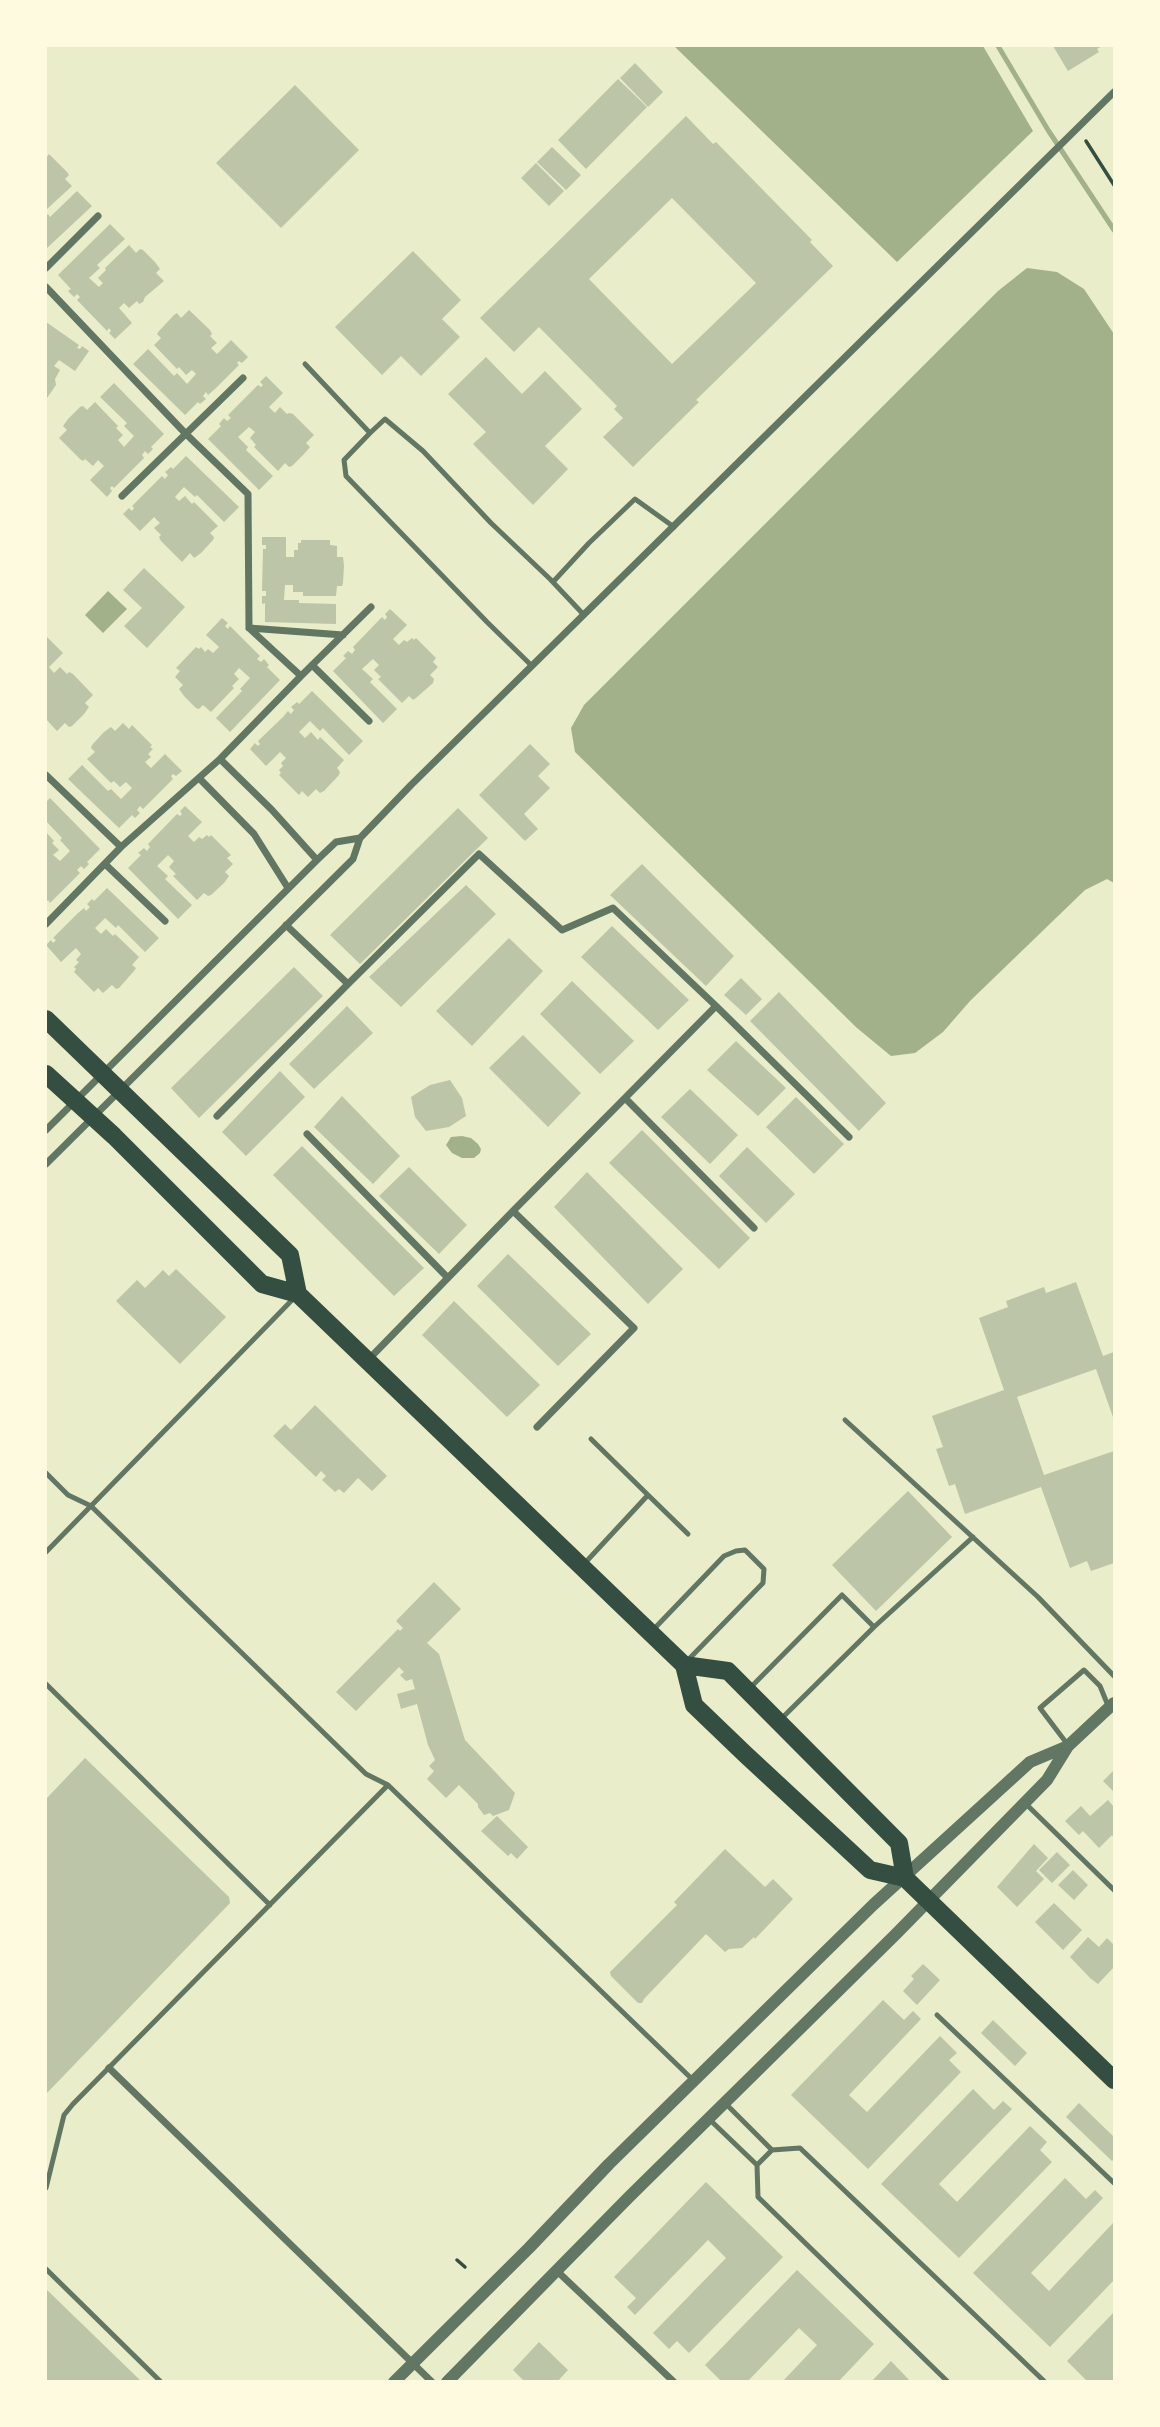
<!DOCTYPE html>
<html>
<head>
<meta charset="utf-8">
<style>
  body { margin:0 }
  #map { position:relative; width:1160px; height:2427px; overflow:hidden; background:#e9edc9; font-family:Karla,sans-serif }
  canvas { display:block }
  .frame { position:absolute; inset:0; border:47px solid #fefae0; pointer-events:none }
</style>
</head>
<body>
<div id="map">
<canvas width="1160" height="2427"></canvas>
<div class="frame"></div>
</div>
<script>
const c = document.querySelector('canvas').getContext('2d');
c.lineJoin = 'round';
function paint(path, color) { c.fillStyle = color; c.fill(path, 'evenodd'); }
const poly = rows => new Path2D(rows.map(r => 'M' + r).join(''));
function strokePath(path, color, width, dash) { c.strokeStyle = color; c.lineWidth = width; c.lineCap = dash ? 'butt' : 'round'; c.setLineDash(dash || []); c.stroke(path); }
paint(poly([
  [674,46,983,46,1033,131,897,262],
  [1027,268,1057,272,1084,289,1114,334,1114,883,1107,879,1085,890,970,1001,943,1032,915,1053,891,1056,857,1028,575,752,571,728,584,705,998,291],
  [108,591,127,609,103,633,85,615],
  [462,1136,471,1138,478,1144,481,1149,480,1153,474,1158,462,1158,452,1153,446,1145,451,1137]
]), '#a3b18a');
strokePath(poly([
  [998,46,1048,130,1114,230]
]), '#a3b18a', 5);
paint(poly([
  [1053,46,1102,46,1097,49,1099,52,1068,71],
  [635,63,663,92,648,107,620,78],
  [618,79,647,107,586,169,558,140],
  [295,85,359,150,281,228,216,163],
  [686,116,713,144,716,142,812,240,810,242,833,266,696,400,699,402,633,467,603,437,623,418,614,409,617,406,539,327,514,352,480,318],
  [672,198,756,283,672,364,589,279],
  [552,147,581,175,566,190,537,162],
  [49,154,67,172,69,175,65,179,72,186,47,209,46,208,46,158],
  [536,163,564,191,549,206,521,178],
  [77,191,92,206,46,249,46,216,48,214,50,217],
  [110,224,125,239,97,265,100,268,89,278,99,287,103,283,98,278,106,270,105,268,129,245,136,253,140,249,143,250,155,262,160,269,156,273,164,281,145,297,143,302,139,304,137,301,129,308,124,303,119,308,132,323,115,339,109,333,111,331,109,328,107,331,77,300,80,297,77,294,74,297,68,291,71,289,58,275],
  [413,251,461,300,442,319,460,337,421,376,401,356,382,375,335,327],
  [189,310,210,330,212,334,210,336,217,343,211,348,217,354,231,340,248,357,242,363,239,361,237,363,239,365,215,389,208,395,206,392,203,396,206,399,200,404,198,402,185,415,133,364,148,349,174,376,177,373,187,384,196,374,192,370,186,375,179,367,177,369,154,345,161,338,157,334,159,331,174,315,177,313,181,318],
  [46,322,79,345,77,348,80,349,82,346,89,351,75,371,59,360,54,366,60,370,55,379,56,385,47,398],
  [486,357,522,394,545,371,582,409,545,446,568,469,533,505,473,444,486,432,448,394],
  [266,376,283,393,269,407,275,413,280,407,287,414,289,413,293,414,314,435,306,443,310,447,304,454,292,466,289,467,285,463,278,471,254,447,256,445,250,438,255,432,249,427,238,437,248,447,246,450,273,476,259,490,208,439,221,426,219,424,224,418,227,421,231,418,228,415,258,385,261,387,263,385,260,382],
  [114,383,164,434,151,447,153,449,148,454,145,451,142,455,144,458,114,488,112,486,110,488,112,491,107,497,90,480,104,466,98,460,93,466,85,459,83,461,80,459,59,438,67,430,63,426,68,419,80,407,83,406,87,410,95,402,118,426,116,428,123,435,118,440,124,447,134,436,124,426,127,423,100,397],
  [186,456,239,507,224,522,197,495,195,497,184,487,175,497,179,501,185,496,192,504,194,502,218,526,210,533,214,537,213,540,201,553,194,558,190,553,182,562,161,541,159,537,161,535,154,528,160,523,154,517,140,531,123,514,129,508,132,511,134,508,132,506,162,476,165,479,168,475,165,472,171,467,173,469],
  [262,537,286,537,286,557,294,557,294,550,298,550,298,543,301,543,301,540,330,540,330,545,337,546,337,557,343,557,344,566,343,583,342,586,337,586,336,596,303,596,303,592,293,592,293,585,285,585,284,600,299,600,299,603,336,604,336,624,265,622,265,603,262,604,262,596,266,596,266,591,262,591,263,549,266,549,266,545,262,545],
  [144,568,185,607,147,648,124,626,142,608,123,590],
  [390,609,407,625,393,639,399,645,404,640,407,642,412,638,414,640,416,638,436,658,433,662,438,667,430,675,434,679,433,683,416,698,413,700,409,696,402,703,378,679,381,677,374,670,379,665,373,659,362,669,373,679,370,682,397,709,383,723,333,671,346,658,343,656,348,651,352,654,355,650,353,647,382,617,385,620,387,617,385,614],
  [222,618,228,623,225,626,228,629,230,626,260,656,257,659,261,662,264,659,269,665,267,667,280,680,230,732,216,718,242,691,240,689,250,678,239,668,234,674,239,679,232,686,234,688,211,712,203,705,199,709,196,708,184,696,179,689,183,685,175,677,180,671,176,668,196,647,199,649,201,647,205,652,208,649,213,653,219,647,206,635],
  [46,636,63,653,49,667,54,673,60,667,67,674,69,672,73,674,93,695,85,703,89,707,84,714,72,726,69,727,65,723,57,731,46,719],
  [312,691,363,741,349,755,323,728,320,731,310,721,299,732,305,738,311,732,318,740,320,737,344,760,337,768,340,772,339,775,324,791,320,793,316,789,308,797,302,791,299,795,279,775,281,773,279,770,283,766,281,763,286,758,280,752,266,766,250,749,255,743,258,746,260,744,258,741,283,717,288,711,291,714,294,710,291,707,297,702,299,704],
  [123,723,129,729,132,725,152,745,150,747,153,749,148,754,151,757,145,762,151,768,165,754,182,771,176,776,173,774,171,776,173,779,143,809,140,806,137,810,140,813,135,818,132,815,119,828,68,779,82,765,108,791,111,789,121,799,132,788,126,782,120,787,114,781,111,783,87,759,95,752,91,748,92,745,104,732,111,727,115,731],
  [530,744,550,764,538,776,550,788,524,814,538,829,525,841,479,795],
  [50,798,100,849,87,862,89,864,84,869,81,866,77,870,80,873,50,903,48,900,46,903,46,832,54,841,52,843,59,850,53,855,60,861,70,851,60,840,62,838,46,821,46,802],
  [185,806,202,822,188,836,194,842,199,837,202,839,207,835,209,837,211,835,231,855,227,858,233,864,225,872,229,876,224,883,211,895,208,896,204,893,197,900,173,876,176,874,169,867,174,861,168,855,157,866,168,876,165,879,192,905,178,919,128,868,141,855,138,853,144,848,147,851,150,847,148,844,177,814,180,816,182,814,180,811],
  [458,808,488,838,360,964,330,935],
  [642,864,734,956,706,986,610,895],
  [466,885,496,914,401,1007,369,977],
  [107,888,159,938,145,952,118,925,116,928,105,918,95,928,101,934,106,929,113,936,115,934,139,957,132,965,136,968,134,971,119,988,116,989,112,985,103,993,98,988,94,992,74,972,76,969,74,967,79,962,76,960,81,954,76,948,61,962,46,945,51,940,53,943,56,940,53,938,78,913,84,908,86,911,90,907,87,904,92,899,94,901],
  [612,926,689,1000,658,1030,581,957],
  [509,938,543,971,472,1046,436,1011],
  [294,967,323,996,199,1118,171,1088],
  [741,978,762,999,746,1015,724,995],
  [572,981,634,1041,600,1074,540,1014],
  [779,992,886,1103,859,1131,750,1021],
  [347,1006,373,1033,314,1089,289,1064],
  [523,1035,581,1093,548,1127,489,1068],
  [736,1041,786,1088,758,1116,707,1070],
  [280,1071,305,1097,246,1156,222,1132],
  [450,1080,462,1098,466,1116,449,1127,426,1131,415,1117,411,1097,430,1085],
  [690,1089,738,1135,710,1164,661,1117],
  [342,1096,400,1156,373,1184,314,1127],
  [796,1097,844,1144,814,1174,766,1127],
  [642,1130,750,1238,719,1269,609,1163],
  [302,1146,424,1268,394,1296,273,1175],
  [747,1147,795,1194,766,1223,719,1176],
  [409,1167,467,1225,439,1254,379,1196],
  [587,1172,683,1269,648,1304,554,1207],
  [508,1254,591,1334,558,1366,477,1286],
  [176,1269,226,1317,180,1364,116,1301,137,1280,145,1288,163,1270,169,1276],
  [1076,1282,1103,1356,1114,1352,1114,1420,1096,1369,1017,1397,1044,1475,1114,1451,1114,1563,1091,1571,1087,1561,1070,1568,1041,1487,965,1514,955,1484,949,1486,936,1449,943,1447,932,1416,1004,1390,979,1318,1008,1307,1006,1301,1044,1287,1046,1293],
  [454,1301,540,1385,507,1417,422,1335],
  [315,1405,387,1476,372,1491,358,1478,344,1493,339,1489,335,1492,322,1480,326,1476,321,1471,316,1477,273,1436,285,1424,291,1430],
  [908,1491,952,1537,876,1611,832,1565],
  [434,1582,461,1609,427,1643,439,1654,465,1740,515,1793,509,1810,493,1816,490,1813,484,1815,478,1807,478,1804,459,1785,446,1798,427,1779,434,1771,429,1766,435,1760,428,1745,417,1704,401,1709,397,1694,415,1689,412,1679,406,1681,400,1675,404,1672,399,1667,356,1711,336,1692,398,1629,400,1631,403,1628,396,1621],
  [85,1758,229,1897,230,1903,46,2094,46,1799],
  [1114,1770,1114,1792,1103,1781],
  [1108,1800,1114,1807,1114,1838,1112,1835,1099,1848,1083,1831,1079,1835,1065,1821,1081,1806,1090,1816],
  [497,1816,528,1847,517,1859,511,1853,508,1856,481,1831],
  [1034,1844,1048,1858,1036,1871,1044,1879,1017,1907,997,1887],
  [725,1849,765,1887,773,1879,793,1899,755,1939,754,1937,742,1948,729,1949,725,1952,706,1934,644,1999,642,2003,638,2003,611,1976,610,1972,677,1905,674,1902],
  [1057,1852,1070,1865,1052,1883,1039,1870],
  [1073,1870,1088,1885,1074,1900,1058,1885],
  [1054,1903,1082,1930,1063,1950,1035,1922],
  [1088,1937,1099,1947,1107,1938,1114,1945,1114,1967,1098,1984,1090,1978,1070,1957],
  [923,1964,940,1980,917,2005,903,1991,914,1979,911,1976],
  [883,2000,904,2020,913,2011,921,2019,849,2095,867,2112,940,2036,957,2053,949,2060,961,2072,868,2169,791,2095],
  [993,2020,1027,2053,1015,2066,981,2033],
  [973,2089,994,2110,1003,2101,1012,2109,939,2184,957,2202,1030,2126,1047,2142,1040,2150,1052,2162,959,2258,881,2184],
  [1079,2103,1114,2137,1114,2159,1112,2161,1066,2117],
  [1065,2178,1086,2199,1095,2190,1103,2198,1031,2273,1049,2291,1114,2222,1114,2280,1050,2347,973,2273],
  [706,2182,783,2257,689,2353,677,2341,669,2349,653,2333,726,2258,708,2240,635,2315,627,2307,636,2298,614,2277],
  [797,2270,874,2344,838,2382,782,2382,817,2345,799,2328,747,2382,722,2382,705,2365],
  [46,2289,142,2382,46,2382],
  [1114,2312,1114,2382,1088,2382,1067,2361],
  [539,2342,568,2370,557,2382,525,2382,513,2370],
  [891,2361,911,2382,871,2382]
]), '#bcc5a7');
strokePath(poly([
  [1086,141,1114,185],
  [457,2260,465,2267]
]), '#344e41', 3.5);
strokePath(poly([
  [305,364,370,433],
  [553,582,589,543,635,499,674,527],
  [532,666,487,622,346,476,344,460,370,433,385,419,423,451,491,523,550,579,584,615],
  [845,1420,1038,1597,1114,1676],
  [591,1439,648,1495],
  [46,1473,68,1495,91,1506,366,1774,388,1785,694,2081],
  [46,1552,296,1296],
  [584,1564,648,1495,688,1534],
  [874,1627,973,1537],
  [652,1631,724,1556,736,1551,745,1550,764,1569,763,1583,686,1662],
  [46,1684,270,1905],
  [749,1689,842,1595,874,1627,781,1719],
  [1068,1745,1040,1708,1084,1670,1100,1686,1109,1708],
  [1026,1804,1114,1890],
  [937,2015,1114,2183],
  [725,2103,772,2150],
  [708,2118,757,2165],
  [46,2188,64,2115,73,2104,388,1785],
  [46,2269,161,2382],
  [948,2382,758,2197,757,2165,772,2150,800,2148,1045,2382]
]), '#617663', 5);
strokePath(poly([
  [46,268,98,216],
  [46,287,185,433,248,494,249,628],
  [122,496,243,378],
  [249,628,343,635],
  [312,665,369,721],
  [301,676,371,607],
  [220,759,272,810,317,860],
  [46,775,121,847],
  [199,778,254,834,288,888],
  [105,864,165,921],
  [46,924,121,847,220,759,301,676,249,628],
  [348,984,479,854,562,930,613,908,716,1006],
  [625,1098,716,1006,849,1137],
  [217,1116,348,984,286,925],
  [46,1130,317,860,336,842,360,838],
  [307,1134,448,1278],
  [46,1164,353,859,360,838,411,785,1114,92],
  [513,1211,625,1098,754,1228],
  [368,1360,513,1211,634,1328,537,1427],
  [109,2068,432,2382],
  [557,2271,674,2382]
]), '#617663', 7);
strokePath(poly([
  [394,2382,529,2248,609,2164,873,1905,1030,1762,1068,1746],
  [447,2382,629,2197,896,1934,1047,1780,1068,1746,1114,1703]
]), '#617663', 12);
strokePath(poly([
  [46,1019,290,1255,298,1294],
  [46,1074,114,1136,262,1284,298,1294,684,1665,694,1705,745,1754,870,1870,905,1878,1114,2080],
  [684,1665,728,1671,899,1843,905,1878]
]), '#344e41', 18);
</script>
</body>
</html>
